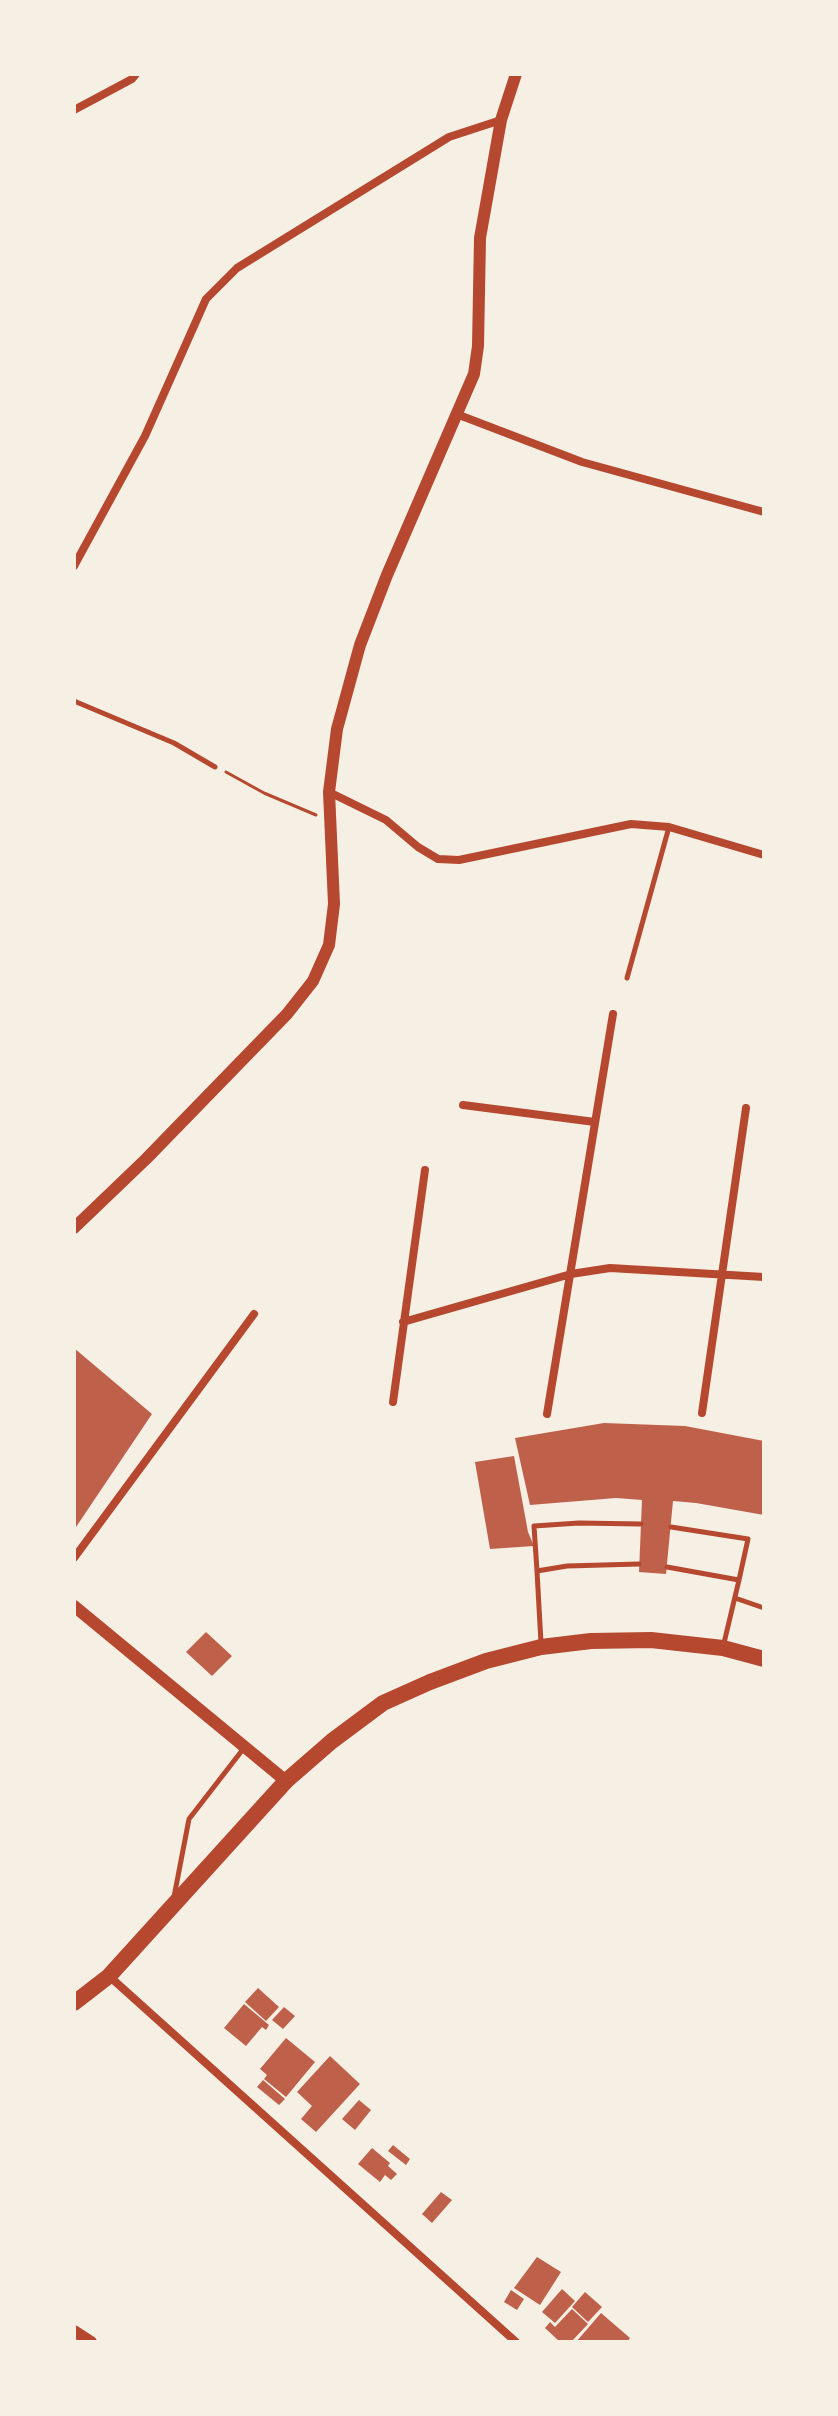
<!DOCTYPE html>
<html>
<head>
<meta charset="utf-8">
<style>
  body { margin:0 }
  #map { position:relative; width:838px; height:2416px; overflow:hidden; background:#f6efe4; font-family:Lato,sans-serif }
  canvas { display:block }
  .frame { position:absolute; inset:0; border:76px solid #f6efe4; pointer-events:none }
</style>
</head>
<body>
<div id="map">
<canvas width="838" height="2416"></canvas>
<div class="frame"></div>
</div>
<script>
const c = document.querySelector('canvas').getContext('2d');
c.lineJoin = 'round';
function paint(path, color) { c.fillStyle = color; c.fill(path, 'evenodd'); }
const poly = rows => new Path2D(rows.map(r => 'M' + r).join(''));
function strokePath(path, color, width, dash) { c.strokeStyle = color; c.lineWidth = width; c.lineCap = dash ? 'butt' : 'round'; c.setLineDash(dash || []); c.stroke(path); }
paint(poly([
  [74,1348,152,1414,74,1530],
  [604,1423,685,1426,764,1441,764,1515,696,1503,673,1501,666,1574,639,1572,642,1500,616,1498,530,1505,515,1438],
  [514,1456,528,1532,534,1546,490,1549,475,1462],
  [206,1632,232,1656,212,1676,186,1652],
  [258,1988,279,2007,266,2021,245,2002],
  [244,2004,269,2025,266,2030,262,2027,246,2046,224,2028],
  [284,2007,295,2016,283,2029,272,2020],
  [286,2038,315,2062,286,2097,264,2079,267,2075,260,2069],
  [330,2056,360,2084,316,2132,301,2119,312,2106,297,2092],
  [263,2080,285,2099,279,2105,257,2087],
  [359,2100,371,2110,355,2130,342,2119],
  [393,2145,410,2159,406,2165,388,2151],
  [372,2148,390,2163,388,2166,397,2174,391,2180,385,2175,380,2182,358,2164],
  [441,2192,452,2200,432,2223,422,2214],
  [537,2257,561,2272,540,2305,514,2288],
  [562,2289,575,2301,555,2323,542,2312],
  [511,2290,524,2299,517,2310,504,2302],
  [585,2292,602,2307,588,2322,572,2307],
  [572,2309,588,2324,571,2342,560,2342,545,2328,550,2322,555,2327],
  [601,2313,630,2338,627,2342,576,2342]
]), '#bf614a');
strokePath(poly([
  [226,772,264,793,316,815]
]), '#b5482f', 3);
strokePath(poly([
  [74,701,174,743,215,767],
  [627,978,669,827],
  [671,1527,748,1539,739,1580],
  [667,1567,739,1580,724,1643],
  [537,1571,534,1526,579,1523,641,1524],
  [735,1598,764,1608],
  [541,1643,537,1571,567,1566,639,1564],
  [174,1897,189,1819,244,1748]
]), '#b5482f', 5);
strokePath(poly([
  [74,110,132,79,136,74],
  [459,415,582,462,764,512],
  [74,566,145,436,206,299,237,268,449,137,501,120],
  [329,792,386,820,418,847,438,859,459,860,631,824,669,827,764,855],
  [463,1105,595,1122],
  [403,1322,571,1274,610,1268,764,1277],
  [393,1402,425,1170],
  [702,1413,746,1108],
  [547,1414,613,1014],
  [74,1558,254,1314],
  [109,1976,516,2342]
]), '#b5482f', 8);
strokePath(poly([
  [74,1228,146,1159,287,1014,313,981,329,945,334,904,329,792,337,729,360,645,387,575,474,374,478,346,480,238,501,120,516,74],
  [74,1606,286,1781],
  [74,2331,91,2342]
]), '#b5482f', 12);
strokePath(poly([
  [74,2003,109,1976,286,1781,332,1741,383,1703,430,1682,486,1661,541,1647,591,1641,651,1640,723,1648,764,1659]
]), '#b5482f', 16);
</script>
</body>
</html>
